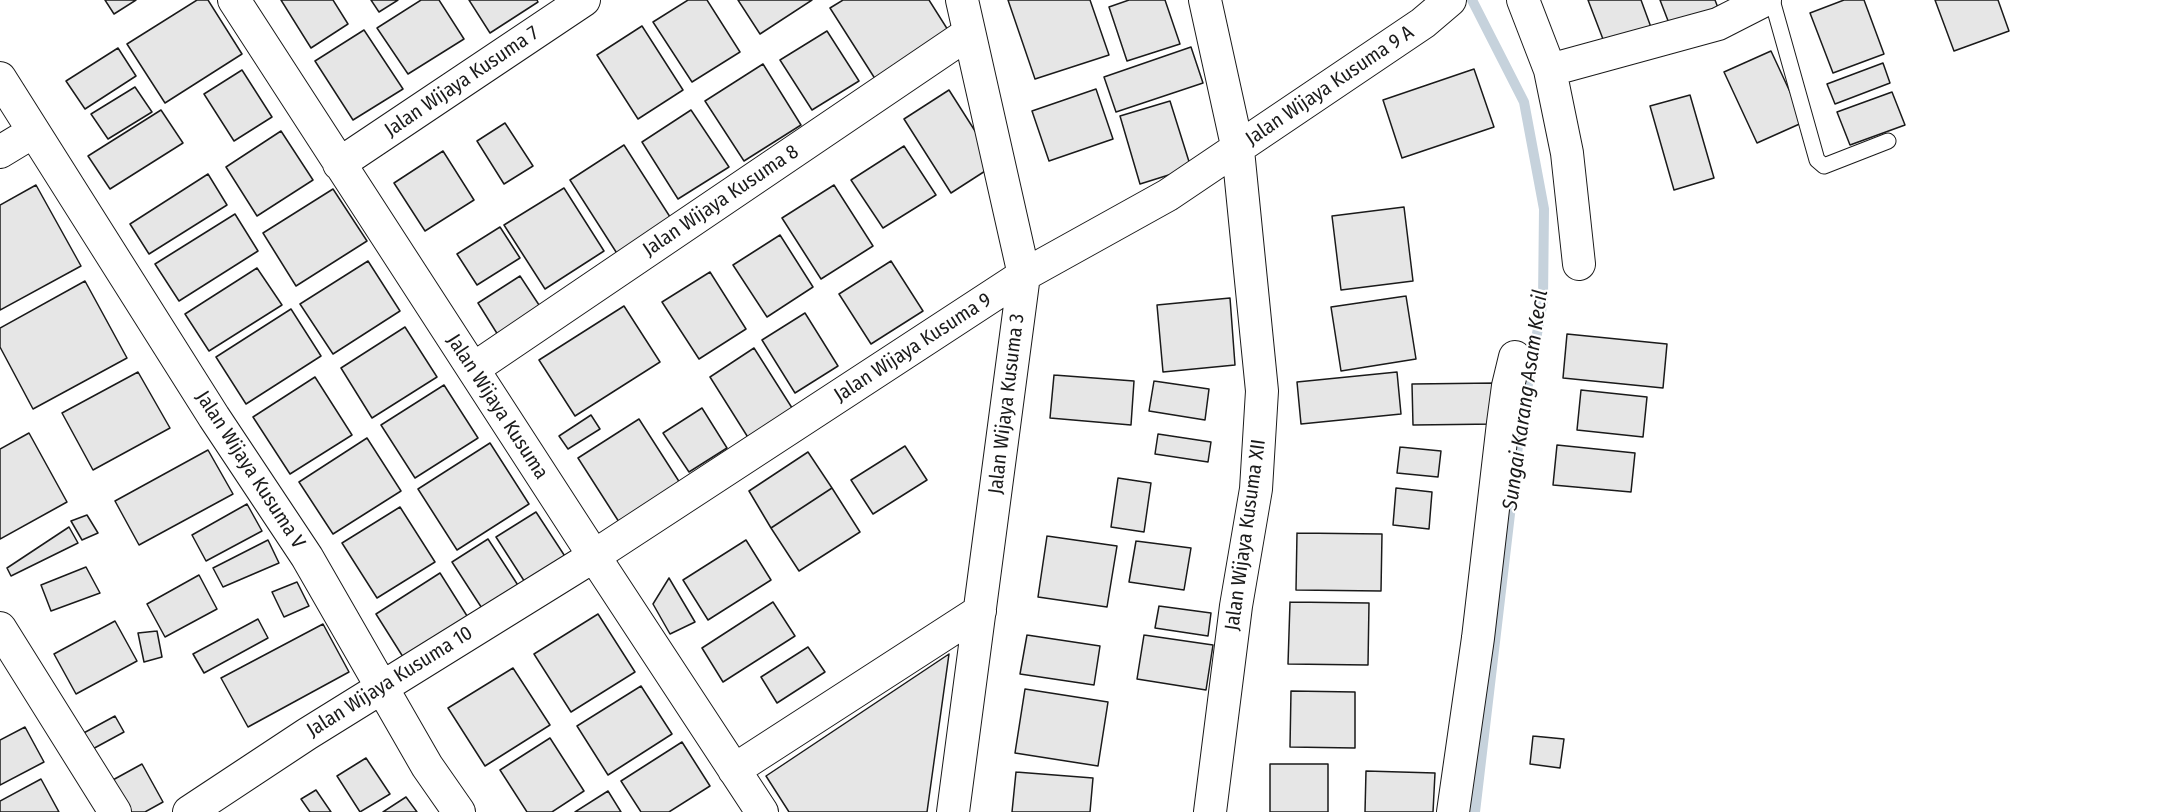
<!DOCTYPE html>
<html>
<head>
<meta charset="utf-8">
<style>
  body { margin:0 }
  canvas { display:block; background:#fff }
</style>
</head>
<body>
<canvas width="2177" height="812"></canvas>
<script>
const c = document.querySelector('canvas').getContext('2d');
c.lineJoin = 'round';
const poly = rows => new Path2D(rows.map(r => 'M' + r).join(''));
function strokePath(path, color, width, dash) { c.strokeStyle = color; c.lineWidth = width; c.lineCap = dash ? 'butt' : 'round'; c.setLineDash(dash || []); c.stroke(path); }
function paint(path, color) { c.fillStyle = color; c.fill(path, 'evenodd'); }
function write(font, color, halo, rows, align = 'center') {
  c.font = font + ' "Fira Sans Condensed",sans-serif'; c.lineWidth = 4.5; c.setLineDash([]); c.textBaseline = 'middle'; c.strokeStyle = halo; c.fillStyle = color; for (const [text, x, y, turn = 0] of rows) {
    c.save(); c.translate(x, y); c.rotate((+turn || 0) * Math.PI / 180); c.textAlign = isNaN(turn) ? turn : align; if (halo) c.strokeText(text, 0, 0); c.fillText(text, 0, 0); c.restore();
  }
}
strokePath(poly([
  [1472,0,1524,102,1544,209,1543,300,1520,429,1475,812]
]), '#c6d2dc', 10);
const building = poly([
  [105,0,136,0,114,14,105,0],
  [197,0,208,0,242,54,165,103,127,44,197,0],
  [281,0,333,0,348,24,311,48,281,0],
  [371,0,398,0,379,12,371,0],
  [421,0,439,0,464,39,408,74,377,28,421,0],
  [469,0,537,0,538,2,490,33,469,0],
  [688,0,707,0,740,52,692,82,653,22,688,0],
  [738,0,812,0,760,34,738,0],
  [843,0,929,0,953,38,879,85,830,8,843,0],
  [1008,0,1090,0,1109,55,1035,79,1008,0],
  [1129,0,1165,0,1180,44,1127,61,1109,7,1129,0],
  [1588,0,1641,0,1652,30,1606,47,1588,0],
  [1660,0,1715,0,1720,13,1672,31,1660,0],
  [1844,0,1864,0,1884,54,1833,73,1810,13,1844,0],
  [1935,0,1998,0,2009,31,1954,51,1935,0],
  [642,26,683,90,638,119,597,55,642,26],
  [364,30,403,89,353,120,315,61,364,30],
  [827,31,859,81,812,110,780,60,827,31],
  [1191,47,1203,83,1116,112,1104,77,1191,47],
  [118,48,136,76,85,109,66,81,118,48],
  [1771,51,1804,122,1757,143,1724,72,1771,51],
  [1883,63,1890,83,1835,104,1827,84,1883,63],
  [763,64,801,125,744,161,705,101,763,64],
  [1474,69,1494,127,1402,158,1383,100,1474,69],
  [242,70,272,117,234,141,204,94,242,70],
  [135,87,152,112,108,139,91,114,135,87],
  [1096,89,1113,139,1049,161,1032,111,1096,89],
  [949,90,996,164,951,193,904,119,949,90],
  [1892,92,1905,125,1850,145,1837,112,1892,92],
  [1690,95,1714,178,1674,190,1650,106,1690,95],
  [1170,101,1191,168,1140,184,1120,116,1170,101],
  [161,110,183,143,110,189,88,156,161,110],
  [691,110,729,167,678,199,642,142,691,110],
  [505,123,533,166,504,184,477,141,505,123],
  [281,131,313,180,257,216,226,167,281,131],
  [624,145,672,220,618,255,570,180,624,145],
  [904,146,936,195,883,228,851,180,904,146],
  [443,151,474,200,425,231,394,183,443,151],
  [208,174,227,205,149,254,130,224,208,174],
  [36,185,81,266,0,310,0,205,36,185],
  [834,185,873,246,821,279,782,218,834,185],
  [564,188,604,251,545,289,504,225,564,188],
  [333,189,367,241,296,286,263,233,333,189],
  [1404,207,1413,281,1341,290,1332,216,1404,207],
  [235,214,258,251,179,301,155,264,235,214],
  [500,227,520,258,477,285,457,254,500,227],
  [780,235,813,287,767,317,733,265,780,235],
  [368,261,400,311,333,354,300,304,368,261],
  [891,261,923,311,871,344,839,294,891,261],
  [257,268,282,305,209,351,185,314,257,268],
  [710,272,746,329,699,359,662,302,710,272],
  [520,276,541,308,498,335,478,303,520,276],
  [85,281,127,358,33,409,0,347,0,328,85,281],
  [1406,296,1416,359,1341,371,1331,307,1406,296],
  [1230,298,1235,365,1163,372,1157,305,1230,298],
  [624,306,660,362,575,416,539,360,624,306],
  [291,309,321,356,246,404,216,357,291,309],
  [805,313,838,366,795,393,762,340,805,313],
  [405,327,437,377,372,418,341,368,405,327],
  [1567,334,1667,344,1663,388,1563,378,1567,334],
  [754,348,794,411,749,439,710,377,754,348],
  [138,372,170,428,93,470,62,413,138,372],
  [1397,372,1401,414,1301,424,1297,382,1397,372],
  [1054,375,1134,381,1131,425,1050,418,1054,375],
  [315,377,352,435,290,474,253,417,315,377],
  [1154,381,1209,389,1205,420,1149,411,1154,381],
  [1497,383,1497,424,1413,425,1412,384,1497,383],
  [444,385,478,438,415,478,381,425,444,385],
  [1581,390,1647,397,1643,437,1577,430,1581,390],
  [702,408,727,448,689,472,663,433,702,408],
  [591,415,600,429,568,449,559,436,591,415],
  [639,419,680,483,619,522,578,458,639,419],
  [29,433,67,502,0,539,0,449,29,433],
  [1158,434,1211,442,1208,462,1155,454,1158,434],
  [367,438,401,491,333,534,299,482,367,438],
  [490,443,529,504,457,550,418,489,490,443],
  [1557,445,1635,453,1631,492,1553,485,1557,445],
  [905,446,927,480,873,514,851,480,905,446],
  [1400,447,1441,451,1438,477,1397,473,1400,447],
  [208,450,233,494,139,545,115,501,208,450],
  [808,452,832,488,771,528,749,491,808,452],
  [1118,478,1151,483,1144,532,1111,527,1118,478],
  [832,488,860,532,799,571,771,528,832,488],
  [1396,488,1432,492,1429,529,1393,525,1396,488],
  [247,504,262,531,206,561,192,535,247,504],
  [400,507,435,562,377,598,342,543,400,507],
  [536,512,570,564,530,590,496,537,536,512],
  [87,515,98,533,82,540,71,521,87,515],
  [69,527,78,543,11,576,7,568,69,527],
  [1297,533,1382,534,1381,591,1296,590,1297,533],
  [1047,536,1117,546,1107,607,1038,597,1047,536],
  [488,539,523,593,487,616,452,562,488,539],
  [268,540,279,563,223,587,213,568,268,540],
  [746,540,771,580,708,620,683,580,746,540],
  [1136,541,1191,548,1184,590,1129,582,1136,541],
  [86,567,100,593,51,611,41,585,86,567],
  [440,573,474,627,410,668,376,614,440,573],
  [199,575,217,609,165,637,147,604,199,575],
  [669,578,695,622,670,634,653,604,669,578],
  [297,582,309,606,284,617,272,592,297,582],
  [773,602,795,636,723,682,702,648,773,602],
  [1290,602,1369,603,1368,665,1288,664,1290,602],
  [1159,606,1211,613,1208,636,1155,628,1159,606],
  [598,614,635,672,571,712,534,654,598,614],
  [258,619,268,638,204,673,193,654,258,619],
  [115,621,137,661,76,694,54,654,115,621],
  [323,624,349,672,248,727,221,678,323,624],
  [157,631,162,657,144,662,138,633,157,631],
  [1027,635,1100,646,1094,685,1020,674,1027,635],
  [1144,635,1213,645,1206,690,1137,679,1144,635],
  [808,647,825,672,777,703,761,677,808,647],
  [949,654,927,812,789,812,766,776,949,654],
  [513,668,550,725,485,766,448,708,513,668],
  [641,686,672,734,608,775,577,726,641,686],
  [1025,689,1108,702,1098,766,1015,753,1025,689],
  [1291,691,1355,692,1355,748,1290,747,1291,691],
  [115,716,124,732,89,751,80,735,115,716],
  [25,727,44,762,0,785,0,740,25,727],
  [1533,736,1564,739,1560,768,1530,764,1533,736],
  [550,738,584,791,552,812,527,812,500,770,550,738],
  [682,742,710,786,669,812,641,812,621,781,682,742],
  [366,758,390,794,360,812,337,776,366,758],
  [142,764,163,802,145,812,129,812,111,781,142,764],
  [1270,764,1328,764,1328,812,1270,812,1270,764],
  [1366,771,1435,773,1433,812,1365,812,1366,771],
  [1016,772,1093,778,1090,812,1012,812,1016,772],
  [41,779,59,812,0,812,0,801,41,779],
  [316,790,331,812,310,812,301,799,316,790],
  [608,791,621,812,575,812,608,791],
  [406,797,417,812,383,812,406,797]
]);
paint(building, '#e6e6e6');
strokePath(building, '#1a1a1a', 1.5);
const service = poly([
  [1772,0,1817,160,1824,166,1888,141]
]);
const minor = poly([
  [234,0,594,556,762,812],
  [1205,0,1238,150,1262,391,1256,489,1236,606,1210,812],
  [1523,0,1550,70,1567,153,1579,264],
  [1550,70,1718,24,1765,0],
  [0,78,214,417,307,557,427,766,459,812],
  [0,152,33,132],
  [339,164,584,0],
  [473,369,969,33],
  [0,628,115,812],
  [734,770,980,611],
  [189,812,307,734,594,556,1024,275,1168,195,1423,23,1450,0],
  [953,812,1024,275,962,0],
  [1453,812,1478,638,1503,423,1508,386,1515,357]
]);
strokePath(service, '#1a1a1a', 17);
strokePath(minor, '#1a1a1a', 34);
strokePath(service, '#fff', 15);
strokePath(minor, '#fff', 32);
write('20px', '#1a1a1a', '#fff', [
  ["Jalan Wijaya Kusuma 7",462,82,-34],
  ["Jalan Wijaya Kusuma 9 A",1330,86,-34],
  ["Jalan Wijaya Kusuma 8",721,201,-34],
  ["Jalan Wijaya Kusuma 9",913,348,-33],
  ["Jalan Wijaya Kusuma 3",1007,404,-83],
  ["Jalan Wijaya Kusuma",497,407,57],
  ["Jalan Wijaya Kusuma V",250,470,57],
  ["Jalan Wijaya Kusuma XII",1246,535,-82],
  ["Jalan Wijaya Kusuma 10",390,682,-32]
]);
write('italic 21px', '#1a1a1a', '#fff', [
  ["Sungai Karang Asam Kecil",1526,400,-82]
]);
</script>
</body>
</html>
